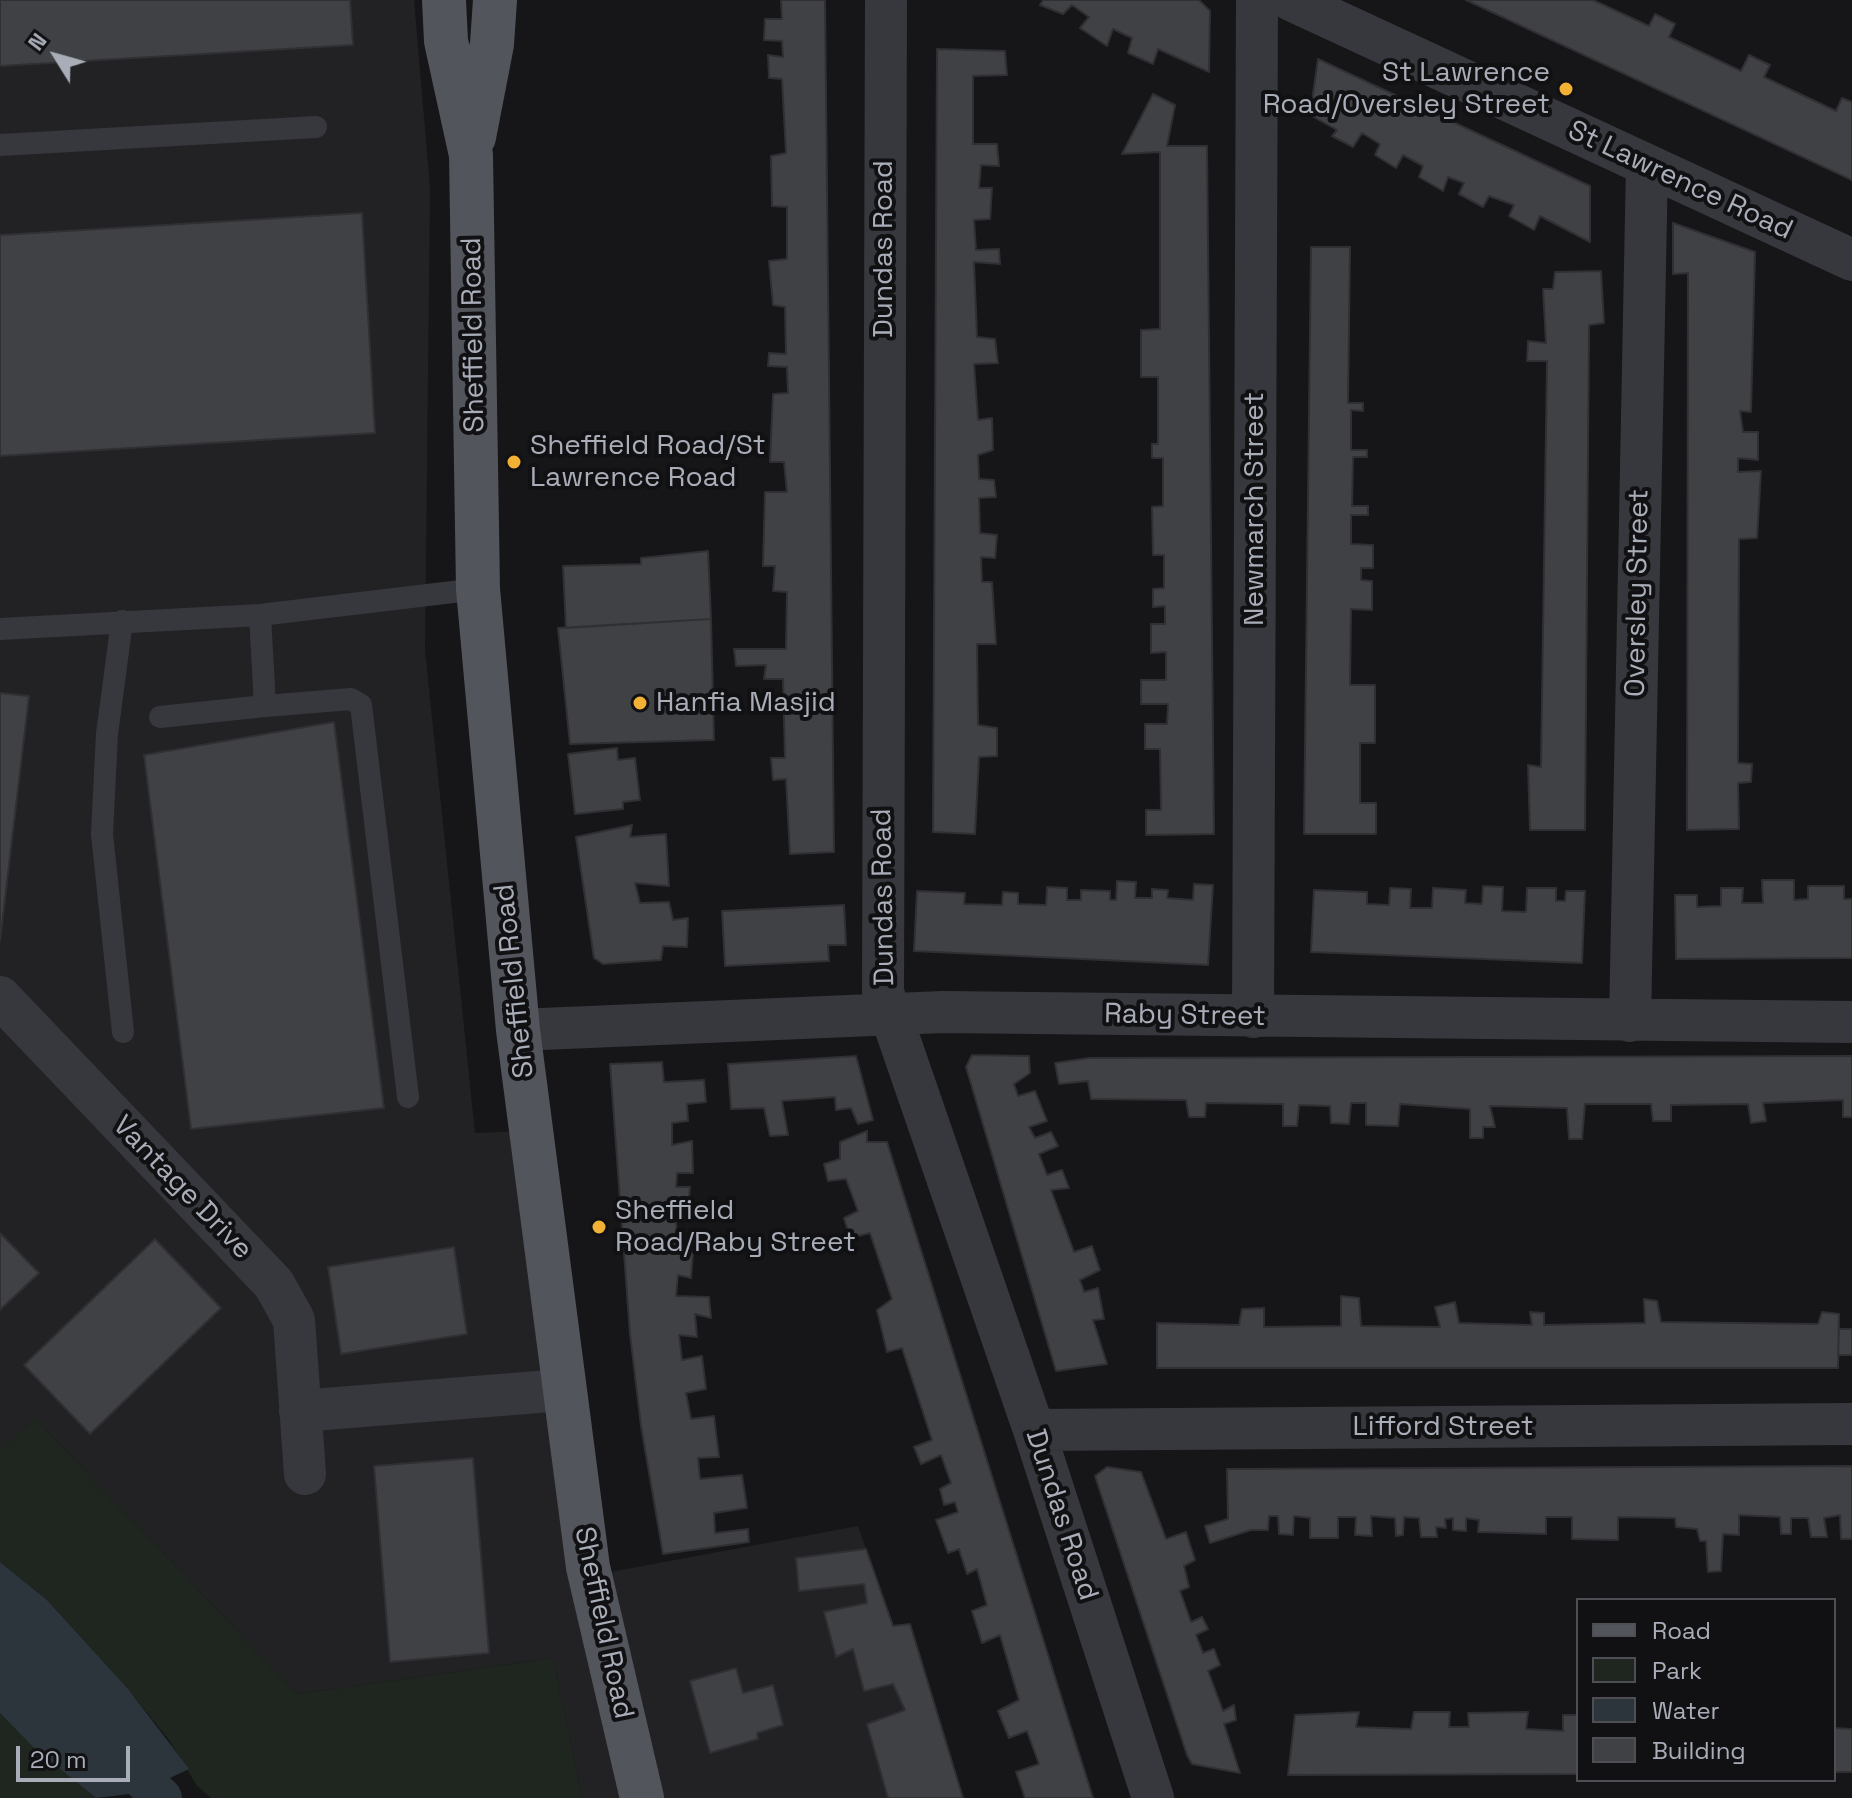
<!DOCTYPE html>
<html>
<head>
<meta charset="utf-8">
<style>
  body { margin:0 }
  #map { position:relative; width:1852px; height:1798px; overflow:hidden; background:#161618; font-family:"Space Grotesk",sans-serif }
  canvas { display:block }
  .legend { position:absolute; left:1576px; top:1598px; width:260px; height:184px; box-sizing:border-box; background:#111113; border:2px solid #4d4f55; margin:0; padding:10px 14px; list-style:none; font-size:24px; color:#a8adb8 }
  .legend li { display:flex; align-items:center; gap:16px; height:40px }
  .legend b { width:40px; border:2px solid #4d4f55 }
  .north { position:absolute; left:16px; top:16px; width:80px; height:80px; -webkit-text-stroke:6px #111113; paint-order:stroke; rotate:307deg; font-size:22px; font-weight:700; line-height:32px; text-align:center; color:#a8adb8 }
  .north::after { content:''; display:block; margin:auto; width:28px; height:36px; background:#a8adb8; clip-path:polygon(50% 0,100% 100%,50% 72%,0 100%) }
  .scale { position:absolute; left:16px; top:1746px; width:114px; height:36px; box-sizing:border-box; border:4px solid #a8adb8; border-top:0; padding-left:10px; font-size:24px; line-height:28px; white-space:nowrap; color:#a8adb8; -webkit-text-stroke:6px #111113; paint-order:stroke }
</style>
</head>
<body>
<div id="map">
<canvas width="1852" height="1798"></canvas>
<ul class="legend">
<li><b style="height:10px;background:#53555c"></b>Road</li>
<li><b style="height:22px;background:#1e261f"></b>Park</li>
<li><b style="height:22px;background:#2c353c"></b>Water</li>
<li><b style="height:22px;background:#404145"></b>Building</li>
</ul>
<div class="north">N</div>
<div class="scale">20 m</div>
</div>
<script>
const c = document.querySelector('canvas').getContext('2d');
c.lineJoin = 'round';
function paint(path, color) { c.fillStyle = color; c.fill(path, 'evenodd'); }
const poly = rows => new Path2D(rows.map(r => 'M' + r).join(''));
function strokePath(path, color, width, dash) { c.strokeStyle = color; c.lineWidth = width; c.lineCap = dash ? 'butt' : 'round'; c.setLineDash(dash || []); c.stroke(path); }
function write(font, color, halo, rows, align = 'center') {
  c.font = font + ' "Space Grotesk",sans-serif'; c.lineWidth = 8; c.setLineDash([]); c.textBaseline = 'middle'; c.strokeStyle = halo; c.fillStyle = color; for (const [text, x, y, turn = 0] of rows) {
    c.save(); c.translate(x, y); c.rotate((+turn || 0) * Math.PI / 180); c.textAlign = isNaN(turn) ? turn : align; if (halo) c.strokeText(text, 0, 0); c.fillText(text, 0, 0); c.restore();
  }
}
paint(poly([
  [0,0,414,0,430,188,425,650,475,1133,549,1130,605,1573,858,1526,893,1626,910,1624,963,1798,582,1798,553,1658,297,1694,35,1418,0,1450]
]), '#222225');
paint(poly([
  [35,1418,297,1694,553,1658,582,1798,211,1798,197,1786,169,1740,129,1690,47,1600,0,1562,0,1450],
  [0,1713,33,1747,96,1798,0,1798]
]), '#1e261f');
paint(poly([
  [0,1562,47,1600,129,1690,189,1769,138,1793,96,1798,33,1747,0,1713]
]), '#2c353c');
strokePath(poly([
  [113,1751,162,1798]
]), '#2c353c', 40);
const building = poly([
  [0,0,350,0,353,45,0,66,0,0],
  [781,0,825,0,834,852,790,854,786,779,773,780,771,758,785,758,783,679,764,679,766,665,736,666,734,649,786,649,787,592,773,591,775,566,763,566,765,492,787,492,784,462,770,462,773,394,788,393,787,367,768,366,769,353,786,354,785,307,773,305,769,261,787,259,787,207,772,206,771,156,786,153,782,79,769,78,768,55,783,57,782,41,764,40,765,19,782,19,781,0],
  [1043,0,1199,0,1210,11,1209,72,1158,49,1153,64,1128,53,1132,38,1113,29,1107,46,1080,28,1089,17,1072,5,1063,14,1040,5,1043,0],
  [1466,0,1593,0,1649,26,1655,14,1675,24,1669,37,1741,71,1749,55,1770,65,1764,77,1836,111,1842,98,1852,102,1852,180,1466,0],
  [937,49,1005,51,1007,75,973,76,973,144,997,144,999,166,981,165,979,188,992,188,990,219,974,220,976,250,999,249,1000,264,974,262,977,337,995,339,998,363,974,364,978,420,992,418,993,450,978,455,979,479,994,480,996,497,979,498,980,533,997,535,995,558,981,557,982,582,992,582,996,644,977,644,978,725,997,728,997,756,979,757,975,834,933,832,937,49],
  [1318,59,1590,186,1590,242,1540,216,1534,230,1509,216,1514,205,1489,196,1483,207,1459,194,1464,183,1448,177,1443,191,1419,177,1423,166,1403,155,1396,168,1375,155,1380,144,1362,133,1353,147,1332,136,1337,130,1310,115,1318,59],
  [1153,94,1175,105,1167,146,1207,146,1214,834,1146,835,1146,810,1161,810,1160,749,1145,749,1145,724,1167,724,1168,704,1141,704,1141,680,1166,680,1166,652,1151,653,1151,624,1165,624,1165,606,1153,607,1153,589,1164,588,1164,555,1153,555,1152,507,1163,506,1163,458,1152,458,1152,444,1158,444,1158,377,1141,377,1141,330,1160,329,1160,152,1122,154,1153,94],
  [362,213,375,433,0,456,0,235,362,213],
  [1673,223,1755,252,1751,412,1740,411,1743,432,1758,432,1758,460,1738,458,1738,472,1761,471,1757,538,1739,539,1738,763,1752,764,1751,782,1738,783,1739,829,1687,830,1688,273,1673,274,1673,223],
  [1311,247,1350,247,1348,403,1363,403,1363,411,1351,410,1351,450,1367,450,1367,457,1353,457,1352,506,1368,506,1368,515,1351,515,1351,544,1373,545,1373,568,1361,568,1361,580,1372,581,1372,610,1351,609,1350,685,1375,685,1375,743,1360,743,1360,803,1376,803,1376,834,1304,834,1311,247],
  [1601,271,1604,323,1589,325,1585,830,1530,830,1528,765,1541,767,1547,361,1527,361,1528,341,1546,343,1543,289,1553,289,1555,272,1601,271],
  [708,551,711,619,566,628,563,566,641,564,641,558,708,551],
  [711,619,714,740,570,744,558,628,711,619],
  [0,693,29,696,0,941,0,693],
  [334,722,384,1108,191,1129,144,755,334,722],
  [617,748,618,760,635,758,640,800,623,802,623,809,575,814,568,754,617,748],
  [632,825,630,837,666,834,669,886,635,883,640,903,669,902,673,920,688,918,687,947,663,946,661,960,603,964,594,958,576,837,632,825],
  [1762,880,1794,880,1794,900,1808,899,1808,886,1844,886,1844,899,1852,899,1852,958,1676,959,1675,895,1697,895,1697,907,1721,906,1721,888,1743,888,1742,903,1763,903,1762,880],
  [1117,881,1136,882,1135,898,1152,898,1152,889,1168,890,1167,898,1193,900,1194,884,1213,885,1208,965,914,951,917,891,965,893,964,904,1002,905,1003,892,1018,893,1018,904,1046,905,1047,887,1067,888,1067,900,1081,900,1081,890,1110,891,1110,900,1116,900,1117,881],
  [1483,886,1503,887,1502,911,1526,912,1527,888,1556,888,1556,901,1565,901,1566,891,1585,891,1582,963,1311,952,1314,890,1367,892,1367,904,1389,905,1390,888,1411,889,1410,908,1432,908,1433,888,1466,890,1465,903,1482,904,1483,886],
  [844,905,846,945,828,945,829,961,725,966,722,911,844,905],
  [972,1055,1029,1056,1030,1073,1014,1084,1018,1096,1035,1091,1047,1121,1029,1127,1035,1138,1051,1132,1058,1146,1039,1154,1047,1175,1062,1170,1069,1188,1051,1190,1074,1252,1092,1246,1100,1270,1080,1280,1084,1292,1098,1288,1104,1319,1093,1320,1107,1364,1056,1371,966,1067,972,1055],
  [856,1056,873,1120,858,1124,851,1108,836,1110,835,1097,782,1101,788,1135,770,1136,764,1108,731,1109,728,1064,856,1056],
  [1852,1056,1852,1117,1843,1117,1843,1100,1763,1103,1766,1121,1751,1123,1748,1104,1671,1105,1671,1121,1653,1121,1651,1104,1585,1104,1582,1139,1569,1139,1567,1108,1490,1106,1495,1127,1483,1127,1483,1138,1470,1138,1470,1109,1400,1104,1398,1126,1366,1125,1366,1103,1351,1103,1349,1124,1331,1123,1330,1106,1299,1105,1297,1126,1283,1126,1283,1104,1206,1103,1205,1117,1189,1117,1186,1100,1091,1099,1088,1081,1059,1084,1055,1063,1089,1058,1852,1056],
  [662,1062,664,1082,704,1080,706,1102,687,1104,688,1121,672,1123,672,1145,692,1141,693,1173,677,1173,676,1187,690,1187,687,1218,676,1222,677,1241,694,1239,691,1278,678,1275,676,1296,709,1297,711,1318,695,1314,697,1337,679,1335,682,1360,702,1356,706,1389,686,1393,691,1419,714,1416,719,1457,698,1458,700,1479,742,1475,747,1508,714,1513,715,1533,748,1529,749,1542,663,1554,641,1426,630,1334,610,1064,662,1062],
  [867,1131,867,1142,887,1142,1093,1798,1025,1798,1016,1772,1039,1764,1027,1731,1009,1738,998,1711,1019,1700,1000,1635,982,1643,972,1611,987,1605,977,1569,967,1574,959,1549,948,1553,936,1520,958,1512,955,1502,944,1505,940,1489,951,1483,941,1455,921,1464,914,1447,932,1440,902,1348,887,1352,877,1310,892,1299,870,1233,850,1238,844,1218,858,1211,846,1179,828,1181,824,1164,840,1159,840,1142,867,1131],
  [0,1233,39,1273,0,1310,0,1233],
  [155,1239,221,1308,90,1434,24,1365,155,1239],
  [454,1247,467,1334,341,1354,328,1267,454,1247],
  [1341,1296,1359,1298,1361,1326,1440,1327,1435,1307,1455,1302,1459,1323,1532,1325,1530,1312,1544,1313,1544,1325,1645,1323,1644,1299,1657,1301,1661,1322,1818,1324,1822,1312,1839,1314,1838,1368,1157,1368,1157,1323,1239,1325,1242,1309,1264,1308,1264,1327,1341,1326,1341,1296],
  [1839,1329,1852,1329,1852,1355,1838,1355,1839,1329],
  [473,1458,489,1653,390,1662,374,1466,473,1458],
  [1852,1466,1852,1539,1841,1539,1840,1515,1824,1518,1827,1537,1811,1537,1808,1518,1791,1518,1791,1534,1781,1534,1780,1517,1739,1515,1739,1535,1723,1534,1721,1571,1708,1572,1706,1541,1700,1541,1697,1529,1676,1527,1675,1518,1618,1517,1618,1540,1572,1539,1572,1517,1546,1517,1546,1534,1478,1532,1479,1520,1466,1518,1466,1531,1453,1530,1453,1518,1445,1519,1446,1528,1436,1527,1437,1537,1421,1537,1419,1518,1404,1517,1403,1535,1396,1536,1395,1518,1371,1516,1372,1536,1355,1535,1356,1517,1338,1517,1338,1538,1310,1538,1310,1518,1294,1516,1293,1535,1279,1534,1278,1516,1269,1516,1268,1530,1251,1530,1210,1543,1205,1526,1228,1519,1227,1469,1852,1466],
  [1107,1467,1141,1472,1166,1539,1186,1532,1195,1560,1184,1566,1189,1587,1180,1591,1191,1622,1202,1617,1208,1629,1196,1635,1203,1653,1214,1649,1220,1665,1208,1671,1223,1711,1234,1705,1236,1720,1224,1724,1240,1773,1192,1764,1187,1755,1095,1476,1107,1467],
  [866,1549,893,1626,910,1624,963,1798,888,1798,867,1724,905,1710,893,1684,864,1691,853,1649,836,1657,824,1612,867,1603,864,1584,799,1591,796,1558,866,1549],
  [736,1668,743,1693,773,1685,783,1725,757,1733,758,1739,710,1753,690,1681,736,1668],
  [1359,1712,1356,1727,1411,1729,1414,1712,1450,1712,1449,1727,1469,1727,1468,1713,1528,1712,1526,1729,1563,1731,1563,1715,1578,1715,1578,1774,1288,1775,1295,1715,1359,1712],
  [1834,1728,1852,1729,1852,1772,1834,1772,1834,1728]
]);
paint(building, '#404145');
strokePath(building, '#303034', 2);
strokePath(poly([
  [0,145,316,127],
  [260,615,265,706,351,699,361,705,408,1097],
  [122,621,107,734,102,834,123,1032],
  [0,629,260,615,478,589],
  [160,717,265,706]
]), '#37383d', 22);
strokePath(poly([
  [886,0,883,992,1034,1430,1153,1798],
  [1291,0,1852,260],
  [0,997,274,1284,294,1320,305,1474],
  [1253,1017,1257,0],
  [1630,1021,1647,165],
  [518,1030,943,1012,1852,1022],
  [300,1411,563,1390],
  [1034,1430,1852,1424]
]), '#37383d', 42);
strokePath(poly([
  [444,0,446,41,471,155,478,589,518,1030,588,1567,642,1798],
  [474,137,492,44,495,0]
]), '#53555c', 44);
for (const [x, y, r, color] of [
  [1566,89,8,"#f2b134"],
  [514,462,8,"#f2b134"],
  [640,703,8,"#f2b134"],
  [599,1227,8,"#f2b134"]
]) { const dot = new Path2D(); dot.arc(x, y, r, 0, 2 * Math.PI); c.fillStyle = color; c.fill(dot); strokePath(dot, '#111113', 3); }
write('28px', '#a8adb8', '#111113', [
  ["St Lawrence",1550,73,"right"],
  ["Road/Oversley Street",1550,105,"right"],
  ["Sheffield Road/St",530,446],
  ["Lawrence Road",530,478],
  ["Hanfia Masjid",656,703],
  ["Sheffield",615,1211],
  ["Road/Raby Street",615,1243]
], 'left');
write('28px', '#a8adb8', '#111113', [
  ["St Lawrence Road",1680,181,25],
  ["Dundas Road",884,249,-90],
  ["Sheffield Road",474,335,-91],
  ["Newmarch Street",1255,509,-90],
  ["Oversley Street",1638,593,-89],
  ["Dundas Road",884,897,-91],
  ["Sheffield Road",515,981,-96],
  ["Raby Street",1185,1016,1],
  ["Vantage Drive",182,1188,46],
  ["Lifford Street",1443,1427],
  ["Dundas Road",1061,1515,72],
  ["Sheffield Road",603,1623,78]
]);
</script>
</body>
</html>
